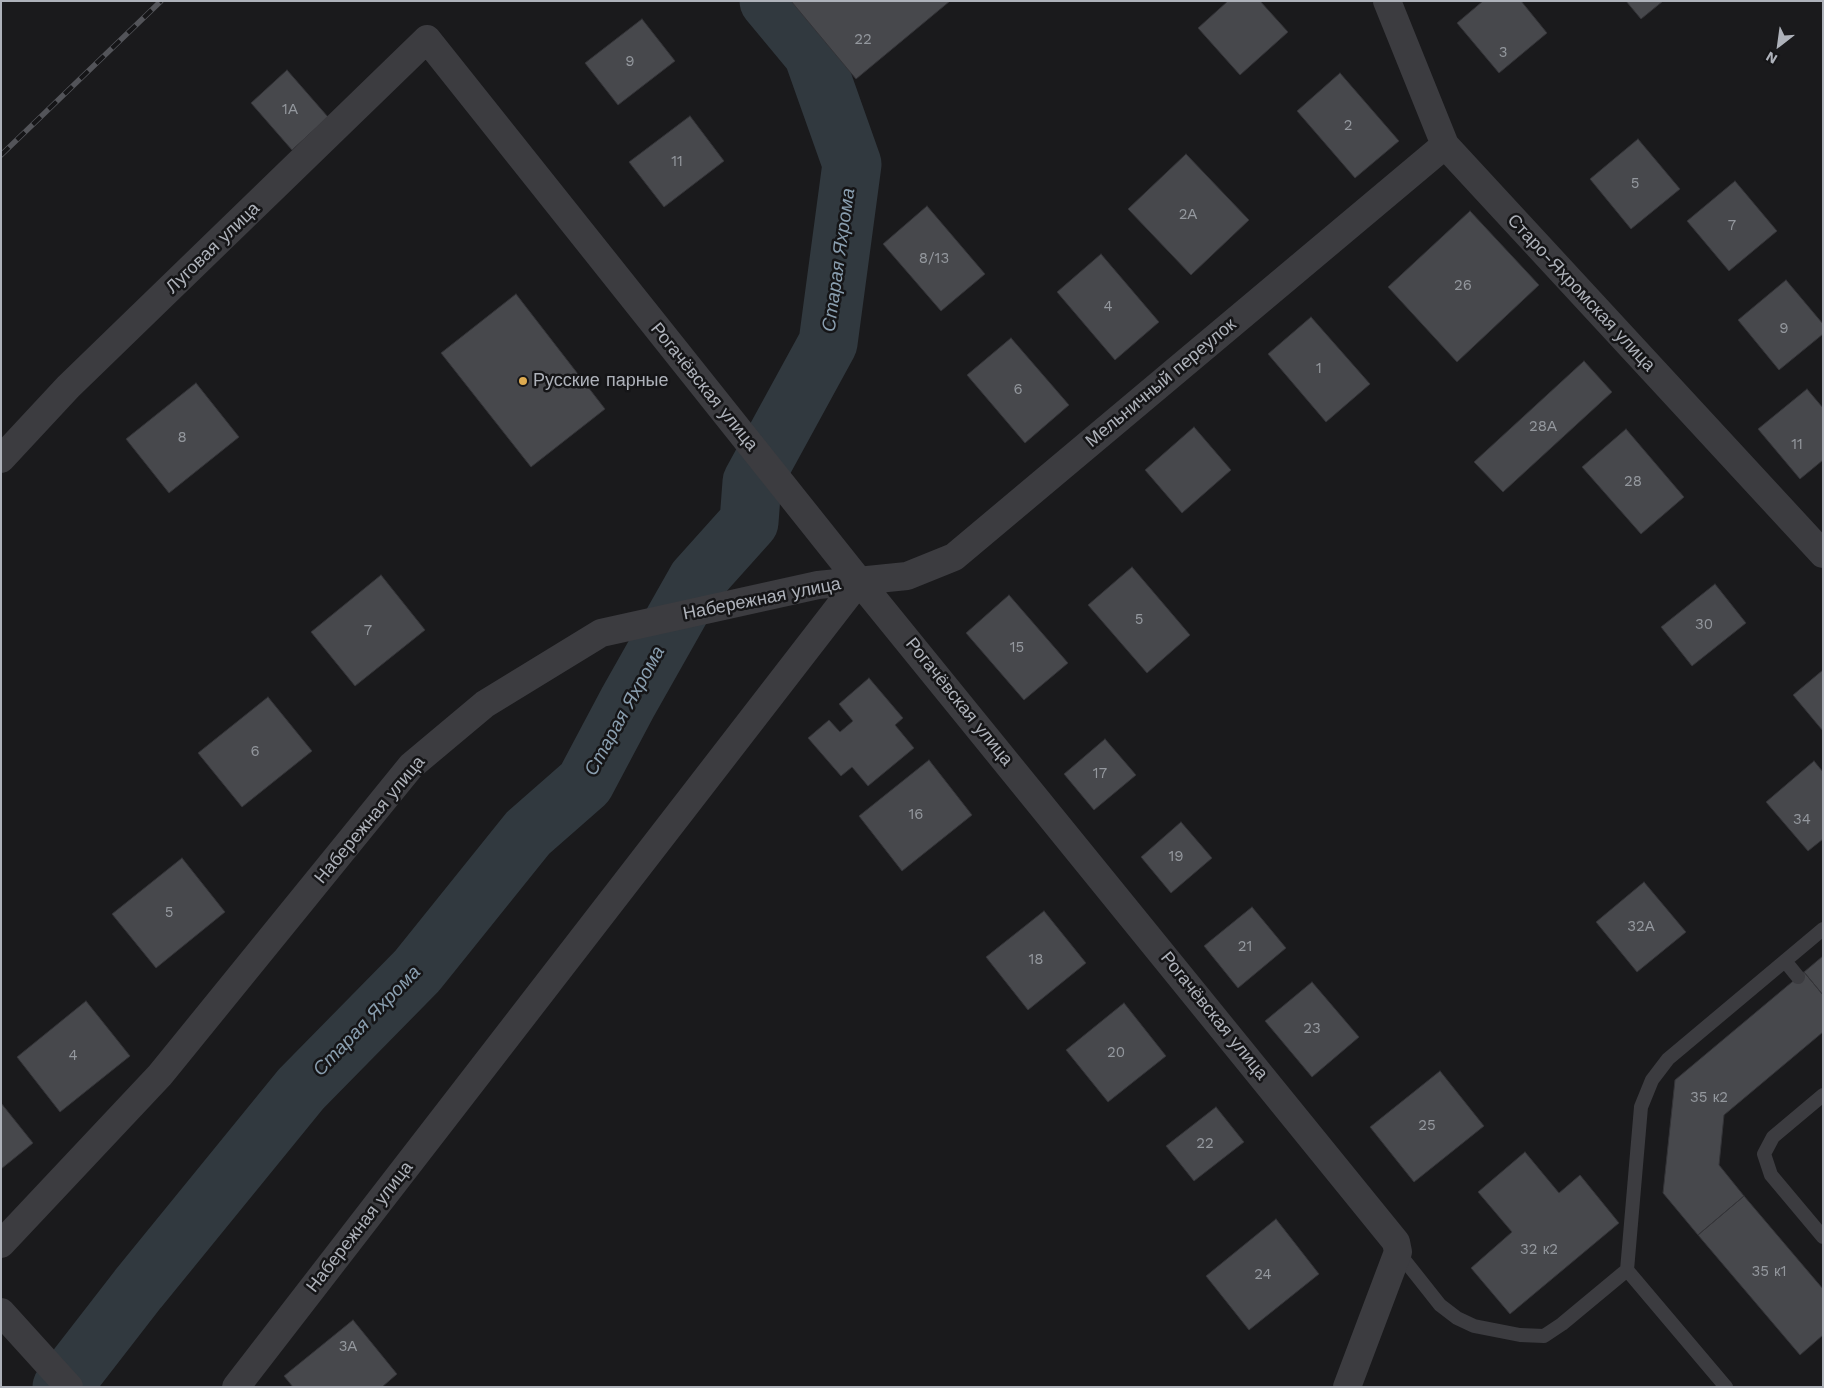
<!DOCTYPE html>
<html>
<head>
<meta charset="utf-8">
<style>
  body { margin:0 }
  #map { position:relative; width:1824px; height:1388px; overflow:hidden; background:#1a1a1c; font-family:"Work Sans",sans-serif }
  canvas { display:block }
  .frame { position:absolute; inset:0; border:2px solid #aeb2ba; pointer-events:none }
  .north { position:absolute; left:1754px; top:20px; width:50px; height:50px; -webkit-text-stroke:4px #151517; paint-order:stroke; rotate:210deg; font-size:14px; font-weight:700; line-height:20px; text-align:center; color:#aeb2ba }
  .north::after { content:''; display:block; margin:auto; width:18px; height:22px; background:#aeb2ba; clip-path:polygon(50% 0,100% 100%,50% 72%,0 100%) }
</style>
</head>
<body>
<div id="map">
<canvas width="1824" height="1388"></canvas>
<div class="frame"></div>
<div class="north">N</div>
</div>
<script>
const c = document.querySelector('canvas').getContext('2d');
c.lineJoin = 'round';
const poly = rows => new Path2D(rows.map(r => 'M' + r).join(''));
function strokePath(path, color, width, dash) { c.strokeStyle = color; c.lineWidth = width; c.lineCap = dash ? 'butt' : 'round'; c.setLineDash(dash || []); c.stroke(path); }
function paint(path, color) { c.fillStyle = color; c.fill(path, 'evenodd'); }
function write(font, color, halo, rows, align = 'center') {
  c.font = font + ' "Work Sans",sans-serif'; c.lineWidth = 5; c.setLineDash([]); c.textBaseline = 'middle'; c.strokeStyle = halo; c.fillStyle = color; for (const [text, x, y, turn = 0] of rows) {
    c.save(); c.translate(x, y); c.rotate((+turn || 0) * Math.PI / 180); c.textAlign = isNaN(turn) ? turn : align; if (halo) c.strokeText(text, 0, 0); c.fillText(text, 0, 0); c.restore();
  }
}
strokePath(poly([
  [62,1387,138,1289,301,1089,417,971,528,833,585,783,628,702,697,580,749,522,752,482,828,343,852,164,813,54,769,1]
]), '#31393f', 59);
const building = poly([
  [791,1,950,1,856,79,791,1],
  [1228,1,1260,1,1288,32,1240,75,1198,28,1228,1],
  [1483,1,1521,1,1547,33,1499,73,1457,23,1483,1],
  [1626,1,1663,1,1641,19,1626,1],
  [642,19,675,61,618,105,585,63,642,19],
  [287,70,328,117,292,150,251,103,287,70],
  [1340,73,1399,141,1355,178,1297,111,1340,73],
  [690,116,724,161,664,207,629,162,690,116],
  [1638,139,1680,189,1631,229,1590,179,1638,139],
  [1186,154,1249,220,1191,275,1128,209,1186,154],
  [1735,181,1777,231,1729,271,1687,221,1735,181],
  [927,206,985,274,941,311,883,244,927,206],
  [1470,211,1539,285,1457,362,1388,287,1470,211],
  [1101,254,1159,322,1115,360,1057,292,1101,254],
  [1786,280,1823,324,1823,334,1779,370,1738,320,1786,280],
  [516,294,605,409,531,467,441,353,516,294],
  [1311,317,1370,384,1326,422,1268,354,1311,317],
  [1011,338,1069,405,1025,443,967,375,1011,338],
  [1584,361,1612,392,1503,492,1474,462,1584,361],
  [196,383,239,437,169,493,126,439,196,383],
  [1807,389,1823,408,1823,460,1800,479,1758,429,1807,389],
  [1194,427,1231,470,1182,513,1145,470,1194,427],
  [1626,429,1684,497,1641,534,1582,467,1626,429],
  [1132,567,1190,635,1147,673,1088,605,1132,567],
  [381,575,425,630,355,686,311,632,381,575],
  [1715,584,1746,623,1692,666,1661,627,1715,584],
  [1009,595,1068,663,1024,700,966,633,1009,595],
  [1823,670,1823,731,1793,695,1823,670],
  [869,678,903,718,895,725,914,748,868,786,852,767,841,776,808,738,829,720,840,732,853,721,839,704,869,678],
  [268,697,312,751,242,807,198,753,268,697],
  [1105,739,1136,775,1094,810,1064,774,1105,739],
  [929,760,972,815,902,871,859,816,929,760],
  [1814,761,1823,772,1823,839,1808,851,1766,802,1814,761],
  [1181,822,1212,858,1171,893,1141,857,1181,822],
  [182,858,225,912,156,968,112,914,182,858],
  [1644,882,1686,932,1637,972,1596,922,1644,882],
  [1252,907,1286,948,1238,988,1204,946,1252,907],
  [1044,911,1086,963,1028,1010,986,957,1044,911],
  [1823,956,1823,995,1804,972,1823,956],
  [1804,972,1823,995,1823,1032,1724,1115,1719,1165,1744,1196,1698,1235,1663,1193,1675,1080,1804,972],
  [1312,982,1359,1037,1312,1077,1265,1021,1312,982],
  [86,1001,130,1056,60,1112,17,1057,86,1001],
  [1124,1003,1166,1056,1108,1102,1066,1050,1124,1003],
  [1440,1071,1484,1126,1414,1182,1370,1127,1440,1071],
  [1,1103,33,1143,1,1169,1,1103],
  [1216,1107,1244,1142,1194,1181,1166,1146,1216,1107],
  [1525,1152,1559,1193,1580,1175,1619,1223,1510,1314,1471,1268,1512,1232,1478,1192,1525,1152],
  [1744,1196,1823,1289,1823,1335,1800,1355,1698,1235,1744,1196],
  [1276,1219,1319,1274,1249,1330,1206,1276,1276,1219],
  [353,1320,397,1374,382,1387,293,1387,284,1376,353,1320]
]);
paint(building, '#47484c');
strokePath(building, '#343438', 1);
strokePath(poly([
  [1785,961,1798,977],
  [1823,1095,1773,1137,1764,1154,1771,1175,1823,1237],
  [1398,1252,1440,1305,1457,1318,1474,1326,1520,1335,1544,1336,1562,1324,1627,1270,1641,1107,1652,1080,1668,1059,1823,929],
  [1627,1270,1726,1387]
]), '#3c3c40', 14);
strokePath(poly([
  [1387,1,1445,145,1823,554],
  [1,459,68,387,427,39,859,581,1396,1242,1398,1252,1347,1387],
  [1,1244,160,1075,411,766,485,704,601,633,818,585,907,576,954,557,1445,145],
  [1,1312,69,1387],
  [236,1387,859,581]
]), '#3c3c40', 28);
const rail = poly([
  [1,155,161,1]
]);
strokePath(rail, '#535459', 5.5);
strokePath(rail, '#151517', 4, [11]);
for (const [x, y, r, color] of [
  [523,381,5,"#deab50"]
]) { const dot = new Path2D(); dot.arc(x, y, r, 0, 2 * Math.PI); c.fillStyle = color; c.fill(dot); strokePath(dot, '#151517', 2); }
write('15px', '#94989e', null, [
  ["22",863,40],
  ["3",1503,53],
  ["9",630,62],
  ["1А",290,110],
  ["2",1348,126],
  ["11",677,162],
  ["5",1635,184],
  ["2А",1188,215],
  ["7",1732,226],
  ["8/13",934,259],
  ["26",1463,286],
  ["4",1108,307],
  ["9",1784,329],
  ["1",1319,369],
  ["6",1018,390],
  ["28А",1543,427],
  ["8",182,438],
  ["11",1797,445],
  ["28",1633,482],
  ["5",1139,620],
  ["30",1704,625],
  ["7",368,631],
  ["15",1017,648],
  ["6",255,752],
  ["17",1100,774],
  ["16",916,815],
  ["34",1802,820],
  ["19",1176,857],
  ["5",169,913],
  ["32А",1641,927],
  ["21",1245,947],
  ["18",1036,960],
  ["23",1312,1029],
  ["20",1116,1053],
  ["4",73,1056],
  ["35 к2",1709,1098],
  ["25",1427,1126],
  ["22",1205,1144],
  ["32 к2",1539,1250],
  ["35 к1",1769,1272],
  ["24",1263,1275],
  ["3А",348,1347]
]);
write('18px', '#aeb2ba', '#151517', [
  ["Луговая улица",213,248,-44],
  ["Старо-Яхромская улица",1581,293,47],
  ["Мельничный переулок",1161,383,-40],
  ["Рогачёвская улица",704,387,51],
  ["Набережная улица",762,599,-11],
  ["Рогачёвская улица",959,702,51],
  ["Набережная улица",370,820,-50],
  ["Рогачёвская улица",1214,1016,51],
  ["Набережная улица",360,1227,-52]
]);
write('18px', '#aeb2ba', '#151517', [
  ["Русские парные",533,381]
], 'left');
write('italic 19px', '#8a9fb0', '#151517', [
  ["Старая Яхрома",839,260,-82],
  ["Старая Яхрома",625,711,-61],
  ["Старая Яхрома",367,1021,-46]
]);
</script>
</body>
</html>
